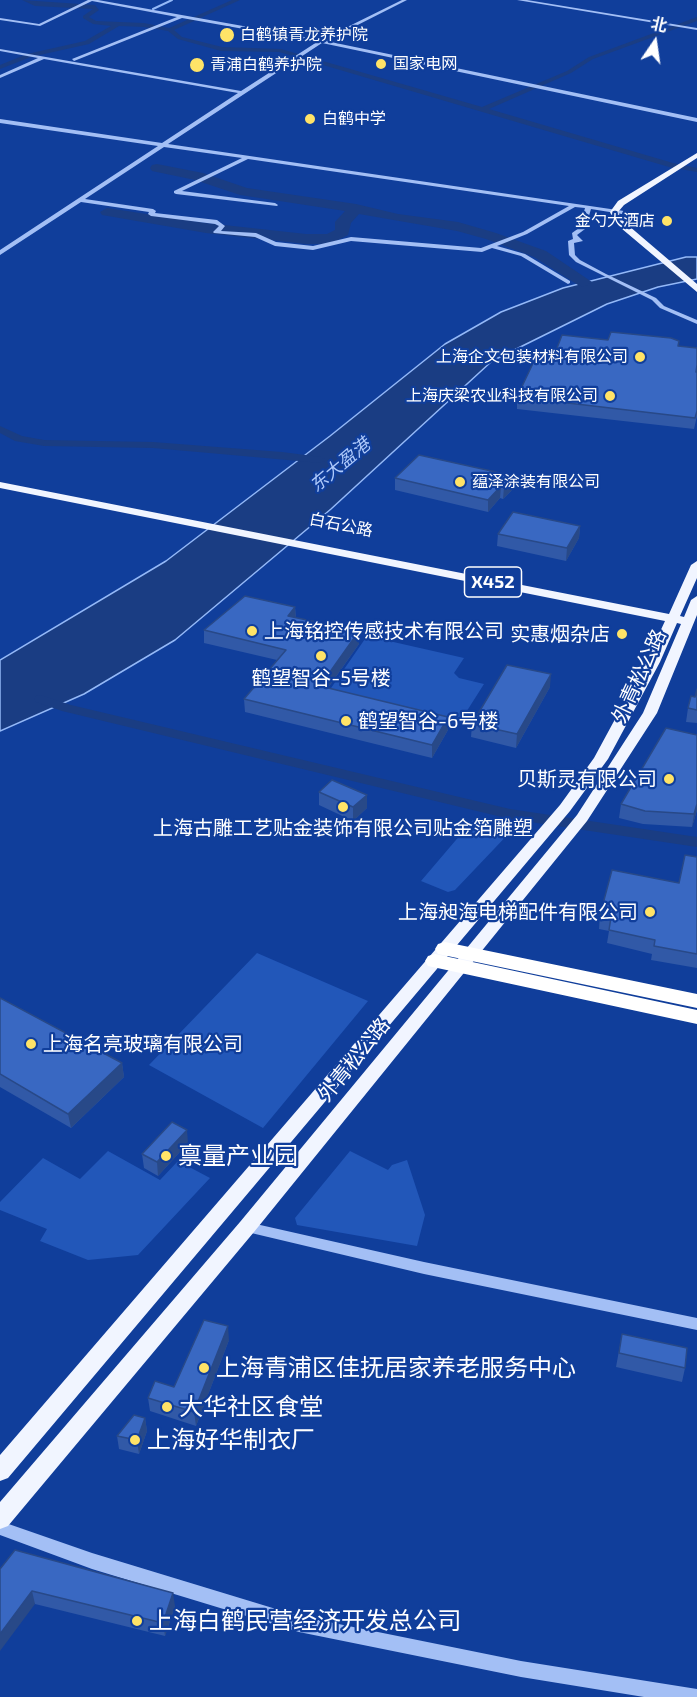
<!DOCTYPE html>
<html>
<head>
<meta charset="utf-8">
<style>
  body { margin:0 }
  #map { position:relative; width:697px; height:1697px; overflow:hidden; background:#103e9b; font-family:"Exo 2","Noto Sans SC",sans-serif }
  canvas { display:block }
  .north { position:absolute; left:625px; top:12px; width:60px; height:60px; -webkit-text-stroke:4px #103e9b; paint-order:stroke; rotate:13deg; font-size:16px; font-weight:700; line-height:24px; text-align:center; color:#fff }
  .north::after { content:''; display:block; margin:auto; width:21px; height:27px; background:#fff; clip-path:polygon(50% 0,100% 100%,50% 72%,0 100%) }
</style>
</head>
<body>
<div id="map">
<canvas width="697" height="1697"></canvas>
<div class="north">北</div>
</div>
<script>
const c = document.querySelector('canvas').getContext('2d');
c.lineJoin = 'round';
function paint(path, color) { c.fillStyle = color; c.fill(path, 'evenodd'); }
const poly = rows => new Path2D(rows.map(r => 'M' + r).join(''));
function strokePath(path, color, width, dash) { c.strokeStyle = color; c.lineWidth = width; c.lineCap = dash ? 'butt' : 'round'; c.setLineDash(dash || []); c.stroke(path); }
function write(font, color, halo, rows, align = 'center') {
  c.font = font + ' "Exo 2","Noto Sans SC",sans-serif'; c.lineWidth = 4.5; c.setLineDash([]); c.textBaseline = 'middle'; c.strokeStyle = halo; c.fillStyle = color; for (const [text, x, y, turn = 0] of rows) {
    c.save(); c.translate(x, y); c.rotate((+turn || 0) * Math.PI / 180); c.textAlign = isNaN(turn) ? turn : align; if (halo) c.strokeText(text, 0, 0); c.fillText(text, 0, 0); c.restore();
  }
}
paint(poly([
  [367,636,464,658,454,673,459,678,484,684,458,725,329,691],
  [473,820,514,828,455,890,448,892,421,881],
  [257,953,368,1001,263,1128,149,1065],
  [108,1151,160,1180,178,1161,210,1178,138,1255,88,1260,40,1241,47,1229,0,1210,0,1202,43,1158,80,1179],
  [350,1151,388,1170,392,1165,407,1160,425,1215,417,1246,297,1225,295,1218]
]), '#2257b9');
const water = poly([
  [686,257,697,257,697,279,658,287,607,304,492,361,331,509,175,640,84,694,0,731,0,660,166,561,330,436,445,344,501,312,563,288,686,257]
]);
paint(water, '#1a3d83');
strokePath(water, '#94b9f8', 1.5);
strokePath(poly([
  [153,9,172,0]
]), '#94b9f8', 2);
paint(poly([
  [22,0,95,5,99,10,89,17,96,21,144,23,169,28,232,0,240,0,174,30,182,37,222,47,281,49,482,107,567,71,589,57,697,17,697,21,593,59,571,73,489,109,673,163,697,168,697,172,669,167,279,52,221,51,178,39,168,31,144,27,119,26,89,44,31,57,0,69,0,65,27,54,85,41,111,26,93,24,83,18,83,16,93,9,35,6,22,0],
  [0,426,22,436,44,440,153,442,282,452,321,457,326,460,321,463,153,448,44,446,15,441,0,433,0,426],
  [41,695,71,705,510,809,697,837,697,847,510,819,62,711,36,702,34,699,36,696,41,695]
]), '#1a3d83');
paint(poly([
  [157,164,203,173,247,188,356,204,398,214,458,222,496,233,546,251,592,282,584,287,578,285,534,257,486,239,457,231,359,214,351,223,348,235,330,244,306,244,206,233,102,215,100,212,107,208,206,223,306,234,327,234,335,230,335,222,345,211,240,195,195,180,152,171,150,168,152,165,157,164]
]), '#1a3d83');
paint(poly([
  [88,0,98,0,321,40,402,0,407,0,326,41,697,118,697,122,322,43,168,144,624,211,625,212,622,214,591,209,585,229,577,235,583,241,574,243,575,255,580,260,606,274,656,298,664,306,697,320,697,324,660,308,652,300,576,262,569,255,568,241,573,239,572,233,579,228,585,208,575,207,527,234,497,246,525,254,570,281,570,283,568,284,521,256,492,248,482,252,351,241,313,250,275,246,255,237,214,233,213,232,219,226,215,224,151,216,148,214,149,212,81,202,0,255,0,250,158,146,0,123,0,119,162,143,238,93,44,59,0,78,0,75,38,58,0,51,0,49,241,91,317,42,182,18,74,61,72,59,177,17,92,1,40,26,0,20,0,18,39,24,88,0],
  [164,147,242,158,174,191,174,193,176,194,277,206,278,205,275,203,182,191,248,159,569,206,523,232,481,248,351,237,313,246,276,242,256,233,221,231,225,226,217,220,155,213,156,211,153,209,85,199,164,147],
  [517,0,527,0,697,28,697,30,517,0],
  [247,1222,424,1262,697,1318,697,1330,424,1274,247,1232,242,1231,240,1227,242,1223,247,1222],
  [0,1521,92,1553,299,1616,521,1661,697,1689,697,1697,644,1697,521,1677,299,1632,92,1569,0,1535,0,1521]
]), '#a3bff5');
paint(poly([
  [697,153,697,158,624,205,618,212,622,220,697,284,697,292,615,223,610,212,618,201,697,153],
  [0,482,669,614,691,565,697,561,697,578,680,616,684,617,691,600,697,596,697,615,657,713,587,821,254,1232,8,1526,0,1529,0,1502,240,1222,577,815,643,713,681,624,677,623,660,662,608,759,570,811,8,1478,0,1481,0,1455,560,805,594,758,646,662,665,621,0,488,0,482]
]), '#f1f5ff');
paint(poly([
  [445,942,697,994,697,1008,438,954,435,949,438,944,445,942],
  [435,954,697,1010,697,1024,428,966,425,961,428,956,435,954]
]), '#fff');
paint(poly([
  [608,340,679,341,679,346,697,348,697,416,694,429,517,409,517,397,542,360],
  [514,476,514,488,503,499,500,498,488,512,395,490,395,478],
  [580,526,579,538,566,561,497,546,498,534],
  [295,607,296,618,359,644,328,688,448,730,432,758,245,712,244,699,277,660,204,643,204,630],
  [550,687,516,748,471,737,472,724],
  [697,689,697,723,686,722,688,708,695,697],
  [697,735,697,810,692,827,643,824,619,818,621,804],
  [319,792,367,795,367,808,353,821,319,805],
  [697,857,697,968,651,960,652,954,607,943,609,931,599,929,600,915,679,883],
  [0,998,122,1063,124,1077,71,1128,0,1087],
  [188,1143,158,1176,144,1168,142,1154],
  [622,1334,685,1368,682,1382,616,1367],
  [229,1340,196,1426,150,1411,148,1398,174,1387],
  [145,1418,147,1431,139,1454,119,1449,117,1436],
  [0,1569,175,1606,165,1636,35,1604]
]), '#3159a7');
paint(poly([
  [514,476,514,488,503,499,504,487],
  [501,486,500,498,488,512,488,500],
  [580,526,579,538,566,561,567,548],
  [295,607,296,620,288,616],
  [359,631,359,644,320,699,320,686],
  [551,674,550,687,516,748,517,734],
  [448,717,448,730,432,758,432,745],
  [367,795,367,808,353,821,353,807],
  [697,804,697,810,692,827,694,814],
  [122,1063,124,1077,71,1128,68,1114],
  [187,1130,188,1143,158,1176,157,1162],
  [228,1326,229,1340,196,1426,194,1412],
  [145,1418,147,1431,139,1454,137,1440],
  [32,1591,35,1604,0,1651,0,1634],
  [173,1593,175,1606,165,1636,163,1623]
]), '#284988');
const building = poly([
  [611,332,671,338,679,341,678,346,697,348,697,365,696,372,697,372,697,411,695,418,517,397,535,359,542,360,545,355,554,356,562,335,608,340,611,332],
  [419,455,514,476,504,487,501,486,488,500,395,478,419,455],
  [513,512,580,526,567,548,498,534,513,512],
  [245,596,295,607,288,616,359,631,320,686,448,717,432,745,244,699,286,650,204,630,245,596],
  [507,665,551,674,517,734,472,724,507,665],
  [697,689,697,710,688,708,691,696,695,697,697,689],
  [666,728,697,735,697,804,694,814,645,811,621,804,666,728],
  [332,780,367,795,353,807,319,792,332,780],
  [685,855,697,857,697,954,654,946,655,940,609,930,611,917,600,915,612,870,679,883,685,855],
  [0,998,122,1063,68,1114,0,1074,0,998],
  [172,1122,187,1130,157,1162,142,1154,172,1122],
  [204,1320,228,1326,194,1412,148,1398,155,1381,174,1387,204,1320],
  [622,1334,687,1348,685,1368,619,1353,622,1334],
  [134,1415,145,1418,137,1440,117,1436,134,1415],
  [15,1550,173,1593,163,1623,32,1591,0,1634,0,1569,15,1550]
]);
paint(building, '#3968c2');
strokePath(building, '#284988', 1.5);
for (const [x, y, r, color] of [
  [227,35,8,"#ffe367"],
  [381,64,6,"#ffe367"],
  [197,65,8,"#ffe367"],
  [310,119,6,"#ffe367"],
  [667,221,6,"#ffe367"],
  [640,357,6,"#ffe367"],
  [610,396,6,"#ffe367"],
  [460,482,6,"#ffe367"],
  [252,631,6,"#ffe367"],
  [622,634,6,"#ffe367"],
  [321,656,6,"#ffe367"],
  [346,721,6,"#ffe367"],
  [669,779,6,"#ffe367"],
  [343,807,6,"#ffe367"],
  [650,912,6,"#ffe367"],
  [31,1044,6,"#ffe367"],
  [166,1156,6,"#ffe367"],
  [204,1368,6,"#ffe367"],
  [167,1407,6,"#ffe367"],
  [135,1440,6,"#ffe367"],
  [137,1621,6,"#ffe367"]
]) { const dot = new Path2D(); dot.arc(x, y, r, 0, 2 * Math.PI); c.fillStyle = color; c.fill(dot); strokePath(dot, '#103e9b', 2); }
write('16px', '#fff', '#103e9b', [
  ["白鹤镇青龙养护院",240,35],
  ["国家电网",393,64],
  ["青浦白鹤养护院",210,65],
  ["白鹤中学",322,119],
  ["金勺大酒店",655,221,"right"],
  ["上海企文包装材料有限公司",628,357,"right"],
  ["上海庆梁农业科技有限公司",598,396,"right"],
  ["蕴泽涂装有限公司",472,482]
], 'left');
write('16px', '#fff', '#103e9b', [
  ["白石公路",341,525,11]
]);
write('italic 18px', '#afcafb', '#103e9b', [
  ["东大盈港",340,465,-40]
]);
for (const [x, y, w] of [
  [493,582,57]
]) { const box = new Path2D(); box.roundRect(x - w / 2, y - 15, w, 30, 4.5); c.fillStyle = '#103e9b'; c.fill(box); strokePath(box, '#fff', 1.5); }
write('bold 18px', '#fff', null, [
  ["X452",493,582]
]);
write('20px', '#fff', '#103e9b', [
  ["上海铭控传感技术有限公司",264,631],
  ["实惠烟杂店",610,634,"right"],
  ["鹤望智谷-5号楼",321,678,"center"],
  ["鹤望智谷-6号楼",358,721],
  ["贝斯灵有限公司",657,779,"right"],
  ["上海古雕工艺贴金装饰有限公司贴金箔雕塑",343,828,"center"],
  ["上海昶海电梯配件有限公司",638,912,"right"],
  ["上海名亮玻璃有限公司",43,1044]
], 'left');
write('20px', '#fff', '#103e9b', [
  ["外青松公路",639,676,-65],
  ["外青松公路",354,1060,-51]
]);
write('24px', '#fff', '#103e9b', [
  ["禀量产业园",178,1156],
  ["上海青浦区佳抚居家养老服务中心",216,1368],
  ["大华社区食堂",179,1407],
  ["上海好华制衣厂",147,1440],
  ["上海白鹤民营经济开发总公司",149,1621]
], 'left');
</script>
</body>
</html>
